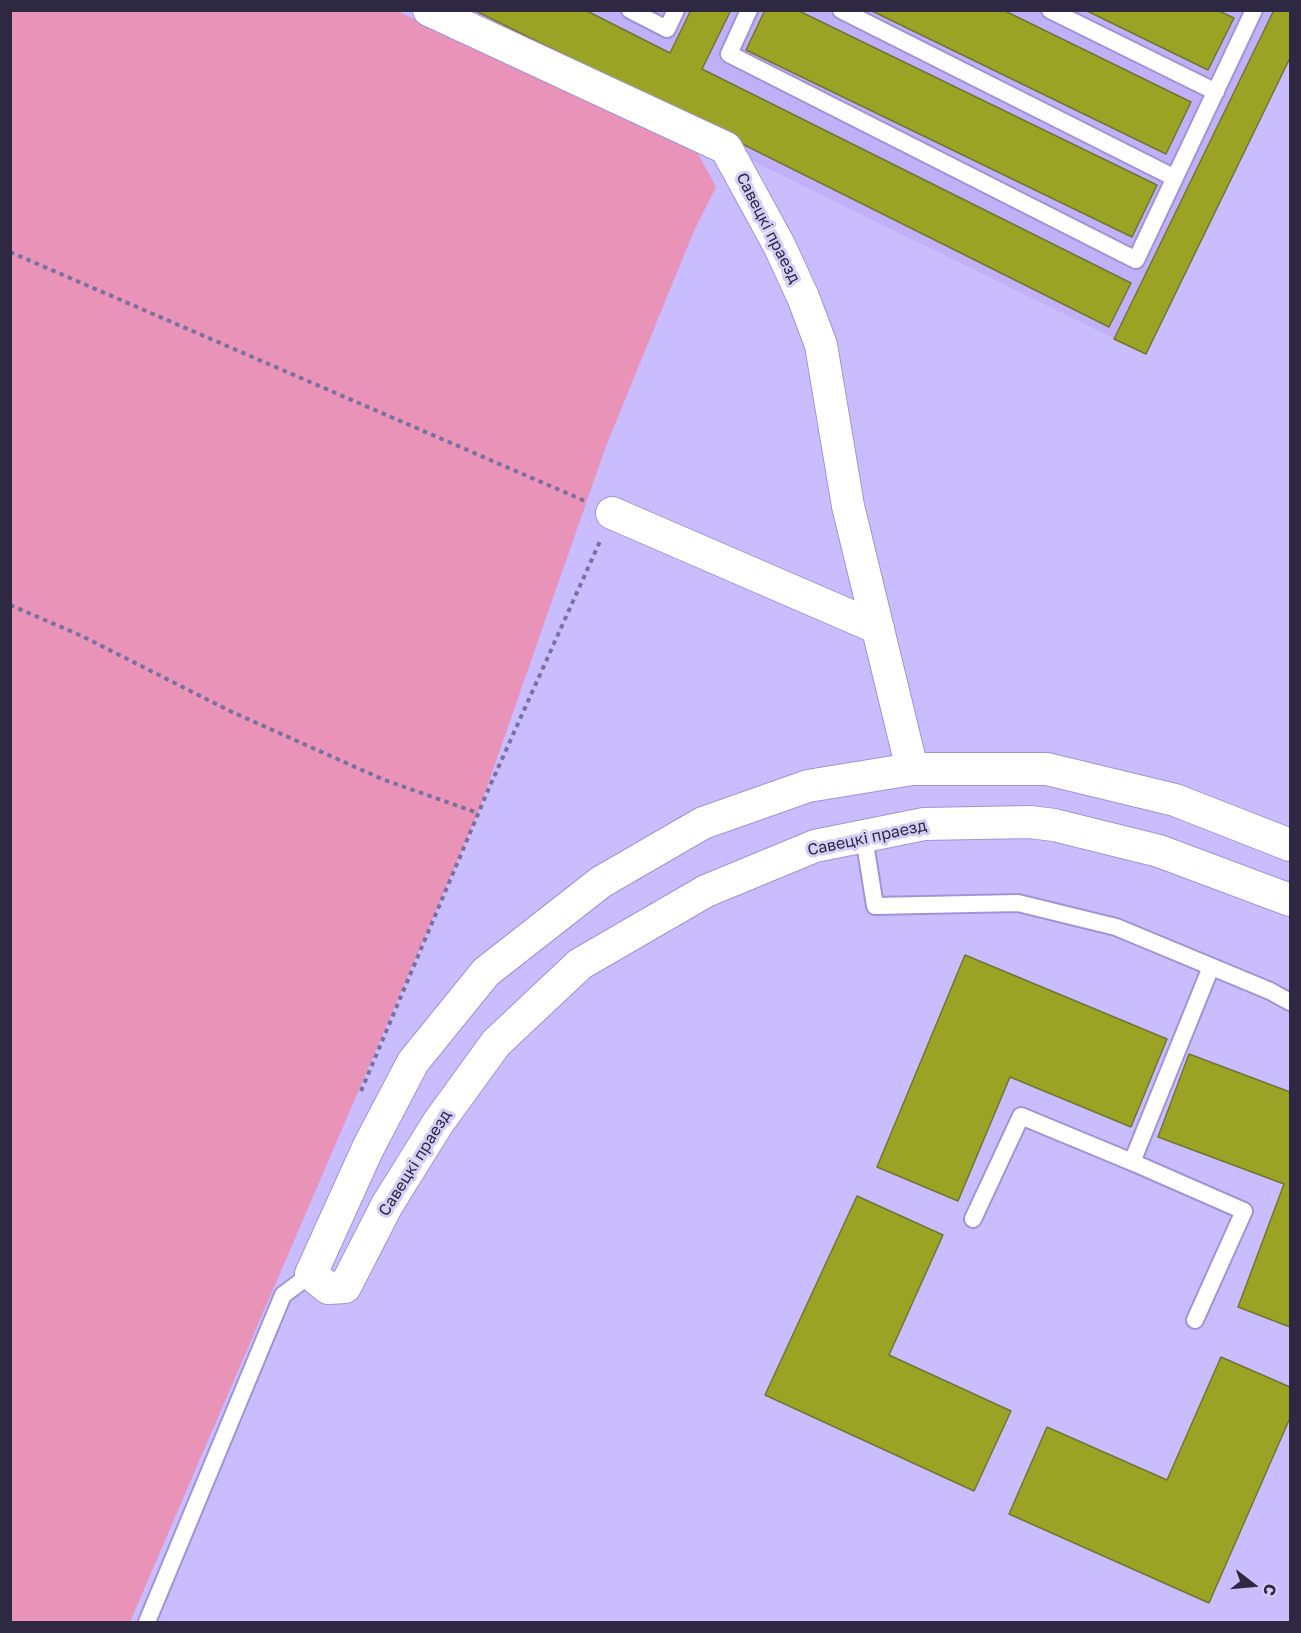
<!DOCTYPE html>
<html>
<head>
<meta charset="utf-8">
<style>
  body { margin:0 }
  #map { position:relative; width:1301px; height:1633px; overflow:hidden; background:#c9bcff; font-family:"Golos Text",sans-serif }
  canvas { display:block }
  .frame { position:absolute; inset:0; border:12px solid #2e2842; pointer-events:none }
  .north { position:absolute; left:1223px; top:1555px; width:60px; height:60px; -webkit-text-stroke:4px #d5cef6; paint-order:stroke; rotate:106deg; font-size:16px; font-weight:700; line-height:24px; text-align:center; color:#2e2842 }
  .north::after { content:''; display:block; margin:auto; width:21px; height:27px; background:#2e2842; clip-path:polygon(50% 0,100% 100%,50% 72%,0 100%) }
</style>
</head>
<body>
<div id="map">
<canvas width="1301" height="1633"></canvas>
<div class="frame"></div>
<div class="north">С</div>
</div>
<script>
const c = document.querySelector('canvas').getContext('2d');
c.lineJoin = 'round';
function paint(path, color) { c.fillStyle = color; c.fill(path, 'evenodd'); }
const poly = rows => new Path2D(rows.map(r => 'M' + r).join(''));
function strokePath(path, color, width, dash) { c.strokeStyle = color; c.lineWidth = width; c.lineCap = dash ? 'butt' : 'round'; c.setLineDash(dash || []); c.stroke(path); }
function write(font, color, halo, rows, align = 'center') {
  c.font = font + ' "Golos Text",sans-serif'; c.lineWidth = 6; c.setLineDash([]); c.textBaseline = 'middle'; c.strokeStyle = halo; c.fillStyle = color; for (const [text, x, y, turn = 0] of rows) {
    c.save(); c.translate(x, y); c.rotate((+turn || 0) * Math.PI / 180); c.textAlign = isNaN(turn) ? turn : align; if (halo) c.strokeText(text, 0, 0); c.fillText(text, 0, 0); c.restore();
  }
}
paint(poly([
  [447,11,1290,11,1290,58,1146,354]
]), '#bfb0f8');
paint(poly([
  [11,11,397,11,695,148,716,187,693,233,605,449,478,813,130,1622,11,1622]
]), '#ea93b8');
const building = poly([
  [474,10,585,10,670,53,691,10,731,10,702,69,1131,283,1109,327,474,10],
  [765,10,797,10,1157,185,1132,237,746,50,765,10],
  [870,10,1003,10,1191,102,1166,154,870,10],
  [1085,10,1217,10,1234,18,1208,70,1085,10],
  [1274,10,1290,10,1290,58,1146,354,1114,339,1274,10],
  [965,955,1167,1039,1131,1127,1010,1077,958,1201,877,1167,965,955],
  [1189,1054,1290,1092,1290,1327,1238,1307,1284,1184,1158,1137,1189,1054],
  [857,1196,943,1235,889,1355,1011,1411,974,1491,765,1395,857,1196],
  [1221,1357,1290,1387,1290,1418,1209,1603,1009,1514,1047,1427,1167,1480,1221,1357]
]);
paint(building, '#9aa323');
strokePath(building, '#717731', 1.5);
const service = poly([
  [630,10,667,29,676,10],
  [749,10,729,54,1136,260,1254,10],
  [841,10,1175,178],
  [1050,10,1216,92],
  [864,837,875,906,1018,903,1116,927,1270,991,1290,1002],
  [973,1219,1021,1116,1132,1162],
  [1195,1320,1244,1211,1132,1162,1211,967],
  [147,1622,283,1295,311,1274]
]);
const minor = poly([
  [429,10,726,148,779,245,803,297,821,345,848,506,912,769],
  [612,513,878,628],
  [1290,845,1175,800,1047,769,912,769,808,786,703,823,601,882,486,972,413,1062,368,1148,311,1274,328,1288,345,1287,387,1205,438,1123,496,1043,580,964,706,891,815,846,924,824,1030,822,1054,825,1159,851,1290,900]
]);
strokePath(service, '#a194d4', 20);
strokePath(minor, '#a194d4', 34);
strokePath(poly([
  [10,252,585,501],
  [10,605,82,636,230,711,382,779,478,813],
  [361,1091,489,788,601,539]
]), '#79709e', 4, [4.5, 4.5]);
strokePath(service, '#fff', 16);
strokePath(minor, '#fff', 32);
write('16px', '#2e2842', '#d5cef6', [
  ["Савецкі праезд",768,228,63],
  ["Савецкі праезд",867,838,-12],
  ["Савецкі праезд",415,1163,-58]
]);
</script>
</body>
</html>
